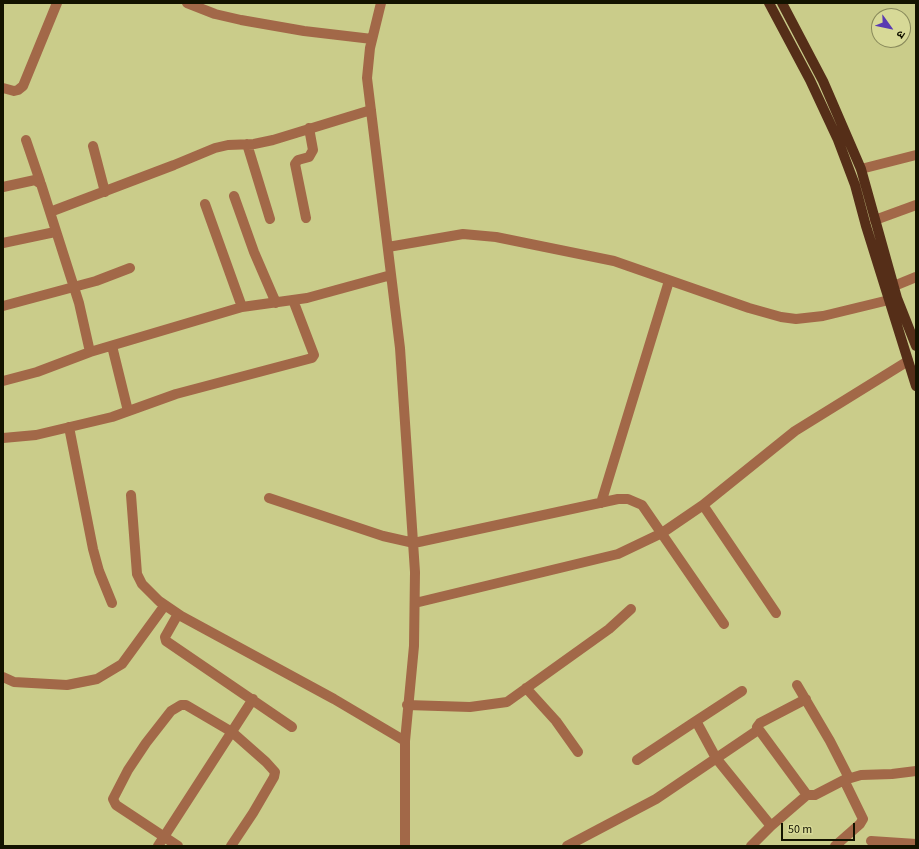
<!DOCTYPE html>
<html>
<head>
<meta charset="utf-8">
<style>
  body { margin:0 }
  #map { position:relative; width:919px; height:849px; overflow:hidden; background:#cacc8a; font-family:"Source Sans 3","Noto Sans Devanagari",sans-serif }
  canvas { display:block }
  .frame { position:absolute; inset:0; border:4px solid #131300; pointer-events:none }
  .north { position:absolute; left:871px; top:8px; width:40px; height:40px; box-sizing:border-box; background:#d7d997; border:1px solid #898a5b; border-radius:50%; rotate:123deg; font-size:11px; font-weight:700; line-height:16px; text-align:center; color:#131300 }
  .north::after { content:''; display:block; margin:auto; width:14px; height:18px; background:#5a3ab2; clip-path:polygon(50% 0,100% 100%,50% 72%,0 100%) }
  .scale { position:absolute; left:781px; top:823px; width:74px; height:18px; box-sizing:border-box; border:2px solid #131300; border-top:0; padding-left:5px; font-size:12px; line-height:14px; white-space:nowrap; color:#131300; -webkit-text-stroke:3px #d7d997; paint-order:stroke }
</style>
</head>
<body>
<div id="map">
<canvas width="919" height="849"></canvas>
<div class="frame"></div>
<div class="north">उ</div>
<div class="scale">50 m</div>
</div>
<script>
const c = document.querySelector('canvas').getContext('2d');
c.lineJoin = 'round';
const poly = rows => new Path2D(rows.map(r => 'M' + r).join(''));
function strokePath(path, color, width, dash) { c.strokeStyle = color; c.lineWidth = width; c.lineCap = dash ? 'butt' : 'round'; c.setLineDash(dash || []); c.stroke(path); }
strokePath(poly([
  [187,3,215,14,241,20,304,31,372,39],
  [381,3,370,48,367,78,400,348,415,572,414,646,405,741,405,846],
  [3,88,14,91,18,90,23,86,57,3],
  [26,140,40,181],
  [247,144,270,219],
  [93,146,105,192],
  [861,169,916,155],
  [3,187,35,180,41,184,79,303,90,352],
  [234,196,254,252,276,303],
  [205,204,242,307],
  [50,212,174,165,215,148,228,145,254,144,273,140,371,110],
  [306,218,295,164,298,160,309,157,313,150,309,128],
  [875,220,916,205],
  [3,243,55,232],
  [388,247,463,234,496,237,614,261,749,308,781,317,796,319,823,316,889,300],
  [894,286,916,277],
  [3,306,96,281,130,268],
  [112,346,128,411],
  [3,381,37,372,90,352,242,307,307,298,391,275],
  [69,427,93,549,99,571,112,603],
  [3,438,36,435,112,417,176,394,312,358,314,355,293,300],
  [131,495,137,574,142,584,159,601,181,616,334,699,405,741],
  [269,498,383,536,414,543,618,499,628,499,642,505,724,624],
  [601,503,669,281],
  [703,505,776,613],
  [415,603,618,554,662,533,703,505,795,431,908,361],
  [178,614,165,637,166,641,292,727],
  [3,677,14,682,67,685,97,679,122,664,165,605],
  [797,685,830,741,849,778],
  [526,688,556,721,578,752],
  [806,699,760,723,757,727,807,795,815,795,844,780,861,775,892,774,916,771],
  [407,705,470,707,507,702,609,629,631,609],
  [696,721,742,691],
  [637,760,696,721,716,758,771,826],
  [871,841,916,844],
  [158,846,253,699],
  [178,846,116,805,113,799,128,770,146,743,171,711,181,705,186,705,232,732,266,762,275,772,274,777,253,813,231,846],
  [567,846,656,799,758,730],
  [751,846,771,826,807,795],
  [835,846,860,824,863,819,844,780]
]), '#a26848', 10);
strokePath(poly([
  [769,3,810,80,838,140,855,185,866,226,916,386],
  [782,3,823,81,861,169,897,298,916,346]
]), '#552e18', 10);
</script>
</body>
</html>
